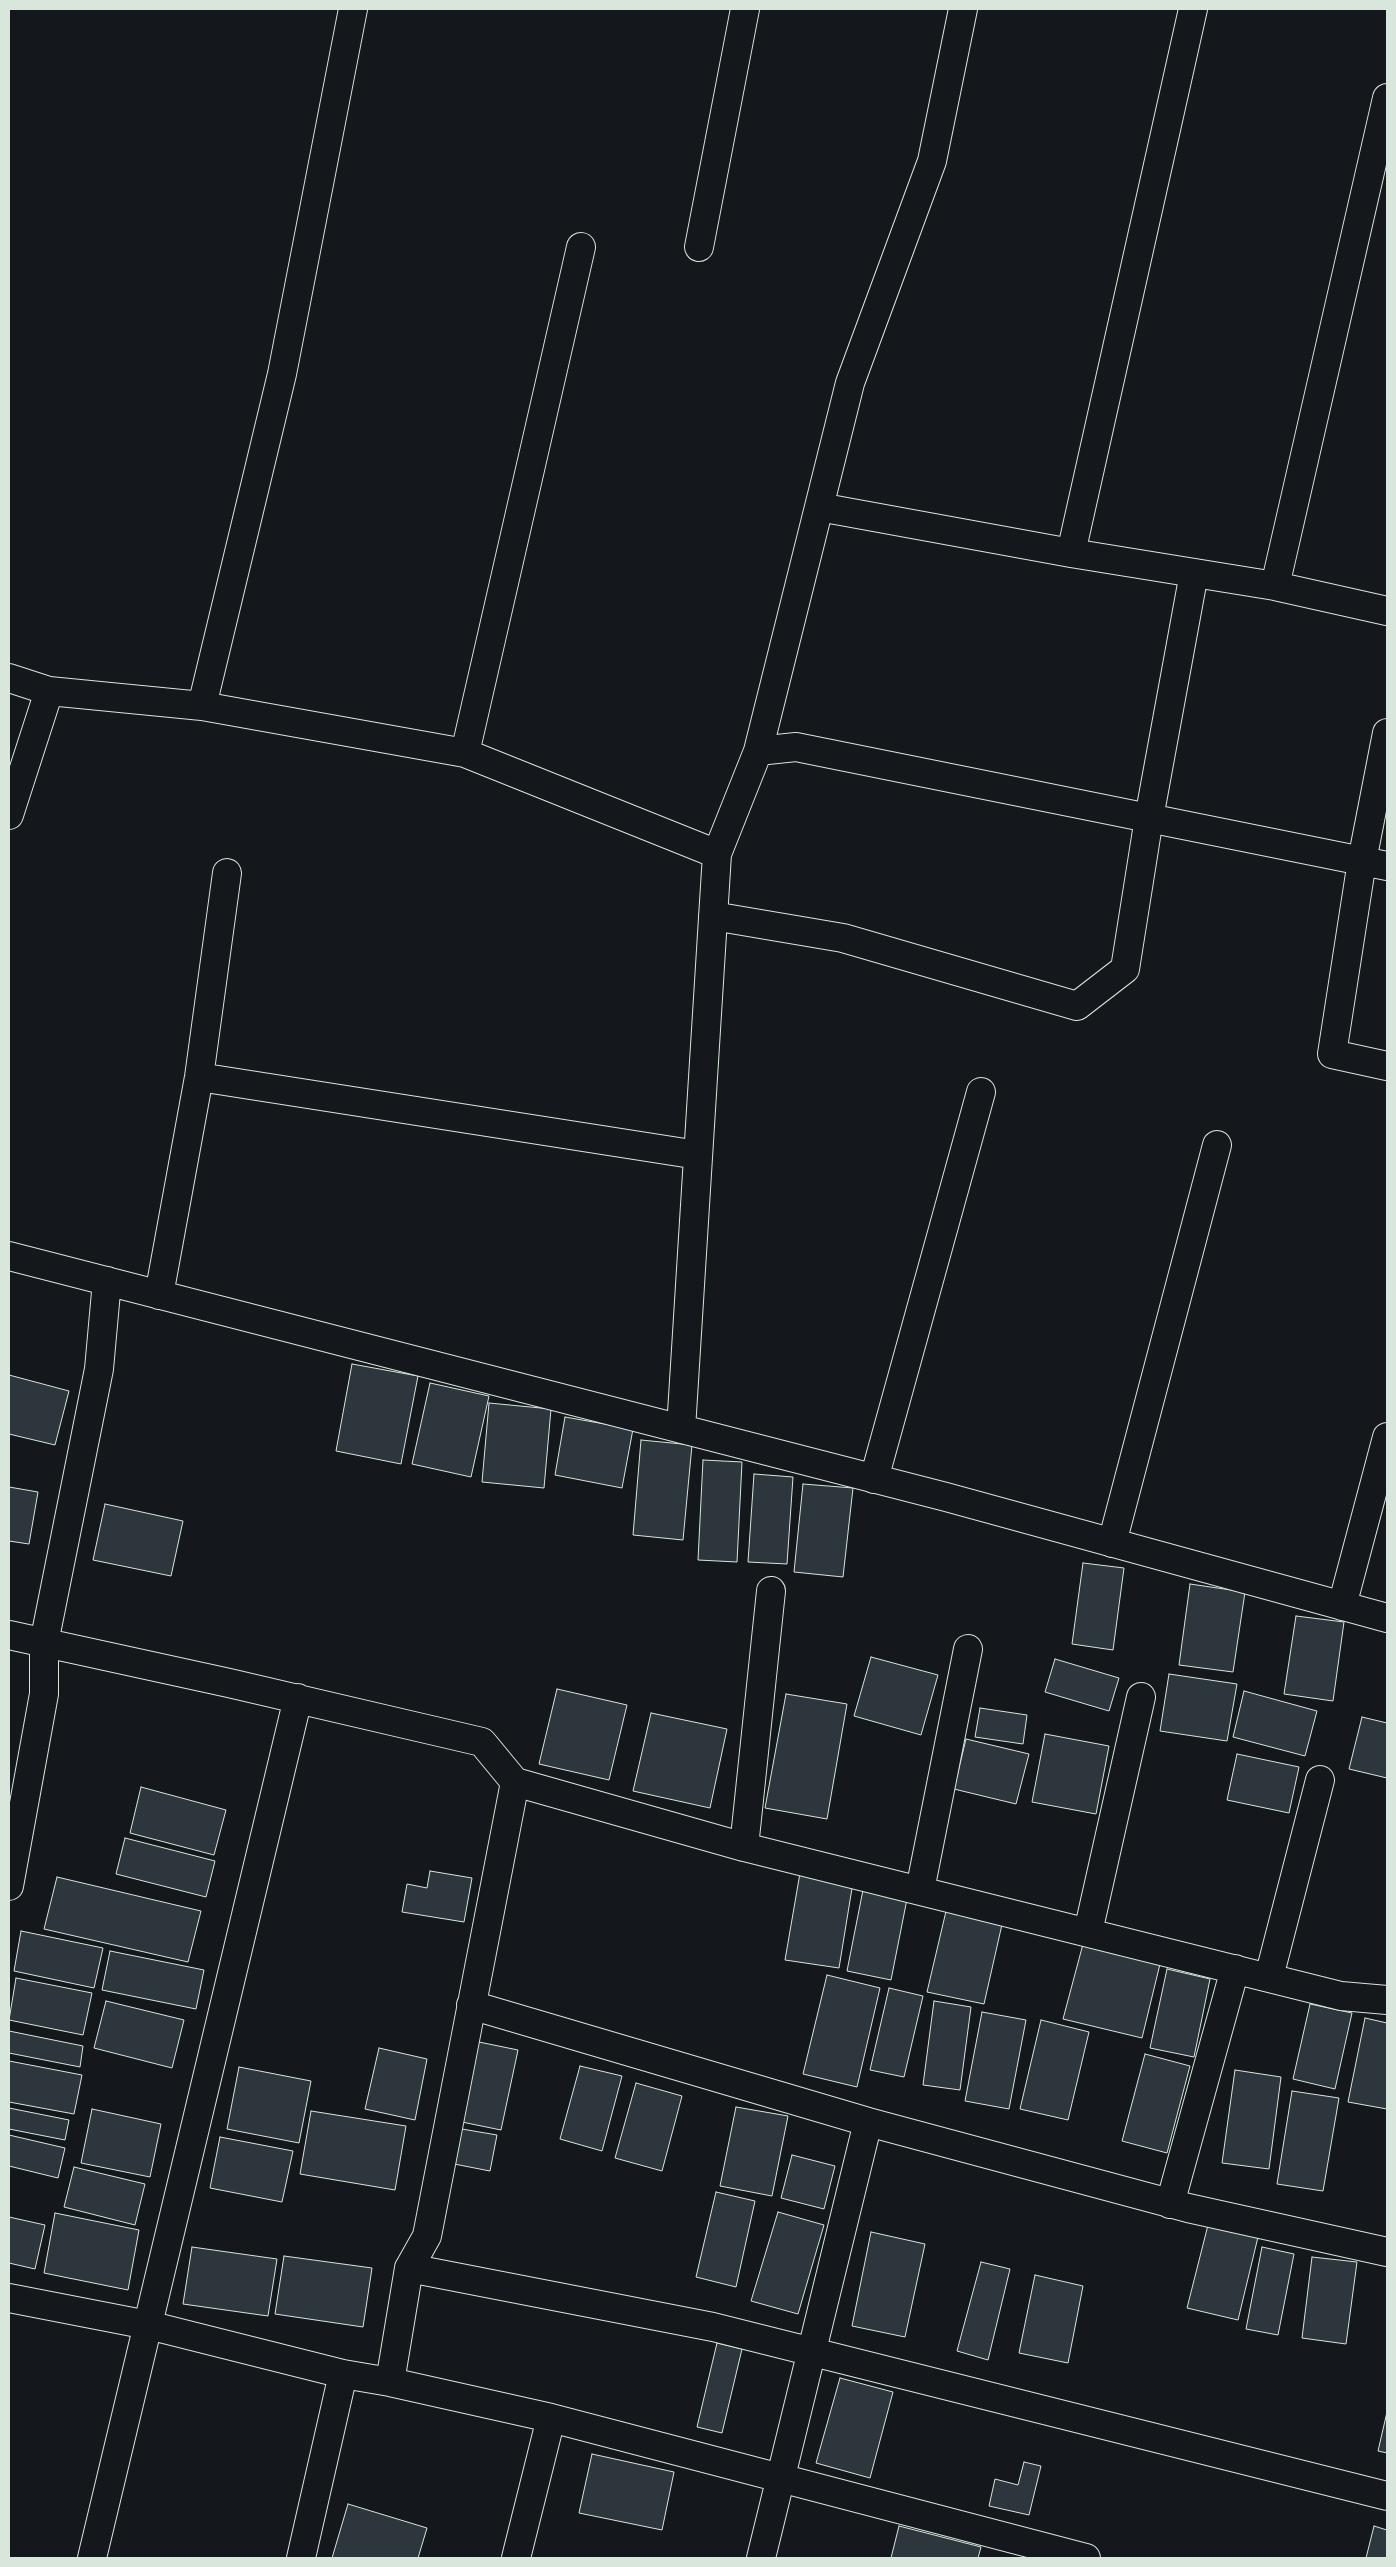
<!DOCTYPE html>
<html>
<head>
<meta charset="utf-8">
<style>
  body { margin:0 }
  #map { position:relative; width:1396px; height:2567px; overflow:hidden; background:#14181c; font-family:Arial,sans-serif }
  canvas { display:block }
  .frame { position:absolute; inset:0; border:10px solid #d8e6dc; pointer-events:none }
</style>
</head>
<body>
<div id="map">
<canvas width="1396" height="2567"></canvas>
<div class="frame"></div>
</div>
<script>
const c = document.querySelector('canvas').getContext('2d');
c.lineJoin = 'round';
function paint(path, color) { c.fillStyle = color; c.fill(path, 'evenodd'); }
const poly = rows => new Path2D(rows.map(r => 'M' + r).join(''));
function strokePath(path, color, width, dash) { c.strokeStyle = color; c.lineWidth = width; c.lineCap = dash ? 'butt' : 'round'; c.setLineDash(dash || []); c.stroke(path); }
const building = poly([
  [352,1364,418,1376,401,1464,336,1451,352,1364],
  [9,1375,69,1391,55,1445,9,1434,9,1375],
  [430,1383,489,1396,471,1477,412,1464,430,1383],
  [489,1403,551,1409,544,1488,482,1482,489,1403],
  [565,1417,633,1429,622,1488,555,1475,565,1417],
  [641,1440,692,1445,683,1540,633,1535,641,1440],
  [703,1460,742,1462,737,1562,698,1560,703,1460],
  [754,1474,793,1477,787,1564,748,1562,754,1474],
  [803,1484,853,1488,843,1577,794,1572,803,1484],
  [9,1487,38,1492,29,1544,9,1541,9,1487],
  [105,1504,183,1521,171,1576,93,1560,105,1504],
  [1083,1563,1124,1568,1113,1650,1072,1644,1083,1563],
  [1190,1584,1245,1592,1233,1672,1179,1665,1190,1584],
  [1296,1616,1344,1622,1333,1701,1284,1694,1296,1616],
  [871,1657,938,1675,921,1735,854,1716,871,1657],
  [1055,1659,1119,1678,1109,1711,1045,1692,1055,1659],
  [1169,1674,1237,1684,1227,1741,1160,1731,1169,1674],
  [557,1689,627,1705,609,1780,539,1764,557,1689],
  [1244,1691,1317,1711,1305,1756,1233,1737,1244,1691],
  [786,1694,847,1704,827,1819,765,1808,786,1694],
  [980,1708,1027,1715,1023,1744,975,1737,980,1708],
  [651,1713,727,1729,710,1808,633,1791,651,1713],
  [1362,1717,1387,1723,1387,1778,1349,1769,1362,1717],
  [1045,1734,1109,1746,1096,1814,1032,1802,1045,1734],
  [966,1739,1029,1754,1016,1804,954,1789,966,1739],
  [1237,1754,1299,1767,1289,1813,1227,1800,1237,1754],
  [141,1787,226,1810,214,1855,130,1833,141,1787],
  [125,1838,215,1861,206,1897,116,1874,125,1838],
  [430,1871,472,1878,464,1922,402,1912,407,1884,427,1888,430,1871],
  [800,1873,853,1882,839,1968,785,1960,800,1873],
  [57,1877,201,1911,188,1962,44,1929,57,1877],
  [863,1890,907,1899,891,1980,847,1971,863,1890],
  [947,1907,1003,1920,984,2004,927,1992,947,1907],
  [21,1931,103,1948,94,1988,14,1971,21,1931],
  [1083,1944,1160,1964,1142,2038,1063,2019,1083,1944],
  [110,1951,204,1970,196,2009,102,1990,110,1951],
  [1167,1969,1210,1979,1194,2057,1150,2048,1167,1969],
  [827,1975,880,1988,857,2087,803,2074,827,1975],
  [16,1978,92,1993,83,2035,9,2020,16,1978],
  [889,1988,923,1996,904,2077,870,2070,889,1988],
  [106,2001,184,2020,172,2068,94,2048,106,2001],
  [934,2001,971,2007,960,2090,923,2085,934,2001],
  [1310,2004,1352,2013,1335,2089,1293,2079,1310,2004],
  [982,2012,1026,2020,1009,2109,965,2101,982,2012],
  [1365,2018,1387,2023,1387,2109,1348,2102,1365,2018],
  [1041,2020,1089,2032,1068,2120,1020,2109,1041,2020],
  [9,2031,83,2046,80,2067,9,2053,9,2031],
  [474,2041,518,2050,501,2130,457,2121,474,2041],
  [379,2048,427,2059,415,2120,365,2109,379,2048],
  [1145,2054,1190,2066,1167,2153,1122,2141,1145,2054],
  [9,2061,82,2075,74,2114,9,2102,9,2061],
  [580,2066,622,2076,602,2151,560,2139,580,2066],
  [239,2067,311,2081,299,2143,227,2129,239,2067],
  [1235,2070,1281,2077,1269,2169,1222,2163,1235,2070],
  [636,2083,682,2096,662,2171,615,2158,636,2083],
  [1292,2091,1339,2098,1323,2191,1277,2184,1292,2091],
  [736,2107,788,2116,772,2196,720,2186,736,2107],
  [9,2108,69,2120,65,2140,9,2129,9,2108],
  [92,2109,161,2124,150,2177,81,2163,92,2109],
  [311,2111,406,2126,395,2190,300,2174,311,2111],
  [456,2128,497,2135,490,2171,449,2163,456,2128],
  [9,2135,65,2148,58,2178,9,2166,9,2135],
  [220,2137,293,2151,282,2202,210,2188,220,2137],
  [792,2155,835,2166,824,2209,781,2198,792,2155],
  [74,2167,145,2184,135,2225,64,2207,74,2167],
  [716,2192,755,2201,736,2287,696,2277,716,2192],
  [778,2212,824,2225,798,2314,751,2301,778,2212],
  [55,2213,139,2230,128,2290,44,2273,55,2213],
  [9,2217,45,2225,35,2269,9,2263,9,2217],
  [1208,2225,1258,2237,1238,2320,1187,2308,1208,2225],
  [871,2232,925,2244,905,2337,852,2326,871,2232],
  [192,2247,277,2259,268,2316,183,2304,192,2247],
  [1262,2247,1294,2254,1278,2335,1246,2329,1262,2247],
  [284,2256,372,2268,363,2327,275,2314,284,2256],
  [1312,2257,1357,2262,1346,2344,1302,2338,1312,2257],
  [981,2262,1010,2269,988,2360,957,2351,981,2262],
  [1035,2275,1083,2286,1068,2363,1019,2353,1035,2275],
  [717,2343,742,2349,722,2433,697,2427,717,2343],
  [840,2378,893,2392,870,2478,816,2463,840,2378],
  [1387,2412,1387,2453,1378,2451,1387,2412],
  [592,2454,674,2472,662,2530,579,2513,592,2454],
  [1024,2462,1041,2466,1029,2515,989,2506,995,2479,1018,2485,1024,2462],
  [348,2504,427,2528,418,2558,332,2558,348,2504],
  [899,2526,981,2547,978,2558,891,2558,899,2526],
  [1374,2526,1387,2530,1387,2558,1366,2558,1374,2526]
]);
paint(building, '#2c363c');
strokePath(building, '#d8e6dc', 1);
const minor = poly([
  [699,247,745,9],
  [819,507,850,383,932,161,963,9],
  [1071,553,1193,9],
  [1275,586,1387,98],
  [9,678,49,691,202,706,465,753,717,854,758,751,796,747,1387,866],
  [202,706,282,374,353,9],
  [1387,733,1362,861,1332,1054,1387,1066],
  [758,751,819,507,1071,553,1275,586,1387,611],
  [465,753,581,247],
  [9,815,49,691],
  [713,916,843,938,1077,1006,1125,969,1149,818,1194,573],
  [199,1077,698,1155],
  [9,1256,946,1497,1387,1618],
  [159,1295,199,1077,227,873],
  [681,1429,717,854],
  [874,1479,981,1092],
  [1112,1543,1217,1145],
  [1342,1606,1387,1437],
  [9,1635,229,1683,482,1742,515,1782,744,1847,1341,1996,1387,2000],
  [744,1847,771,1591],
  [9,1886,44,1694,44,1643,99,1369,107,1281],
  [920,1890,968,1649],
  [1088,1932,1141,1697],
  [1269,1977,1320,1780],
  [471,2005,868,2122,1188,2208,1387,2252],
  [1170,2204,1235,1969],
  [409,2268,427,2236,515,1782],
  [9,2298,148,2325,343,2374,390,2382,409,2268,713,2327,1387,2496],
  [390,2382,551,2418,1086,2558],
  [92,2558,298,1698],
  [301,2558,343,2374],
  [516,2558,551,2418],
  [761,2558,868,2122]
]);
strokePath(minor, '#d8e6dc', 30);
strokePath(minor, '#14181c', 28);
</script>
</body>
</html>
